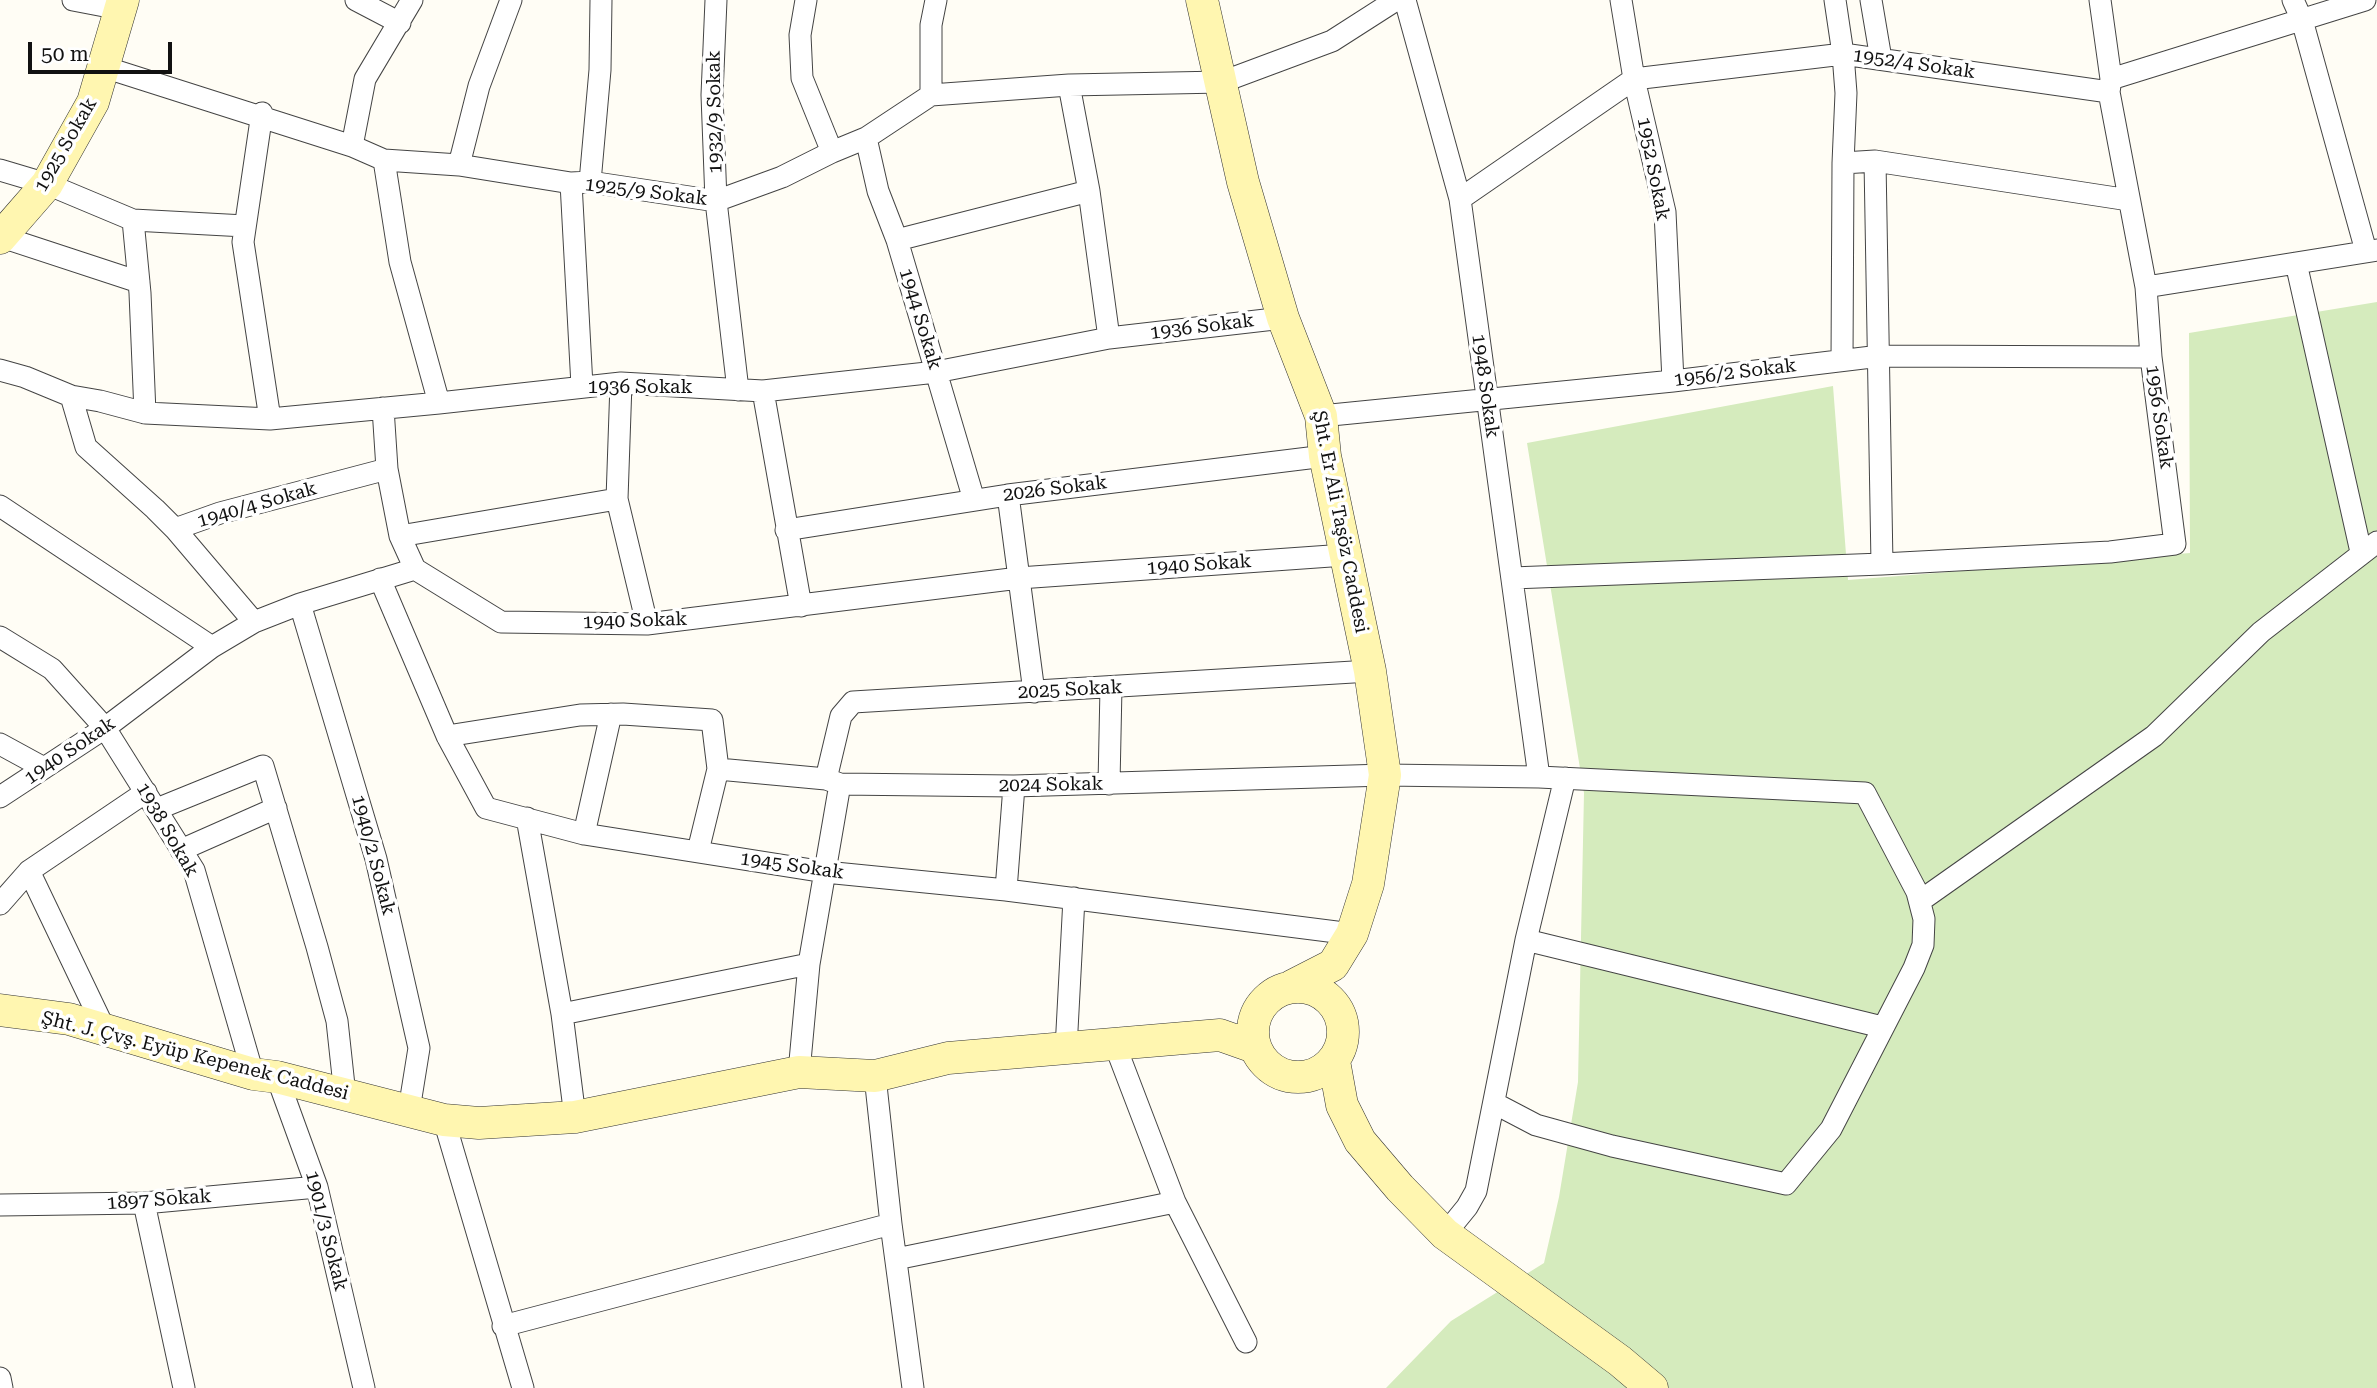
<!DOCTYPE html>
<html>
<head>
<meta charset="utf-8">
<style>
  body { margin:0 }
  #map { position:relative; width:2377px; height:1388px; overflow:hidden; background:#fffdf5; font-family:"Roboto Serif",serif }
  canvas { display:block }
  .scale { position:absolute; left:28px; top:42px; width:144px; height:32px; box-sizing:border-box; border:4px solid #111; border-top:0; padding-left:9px; font-size:21px; line-height:24px; white-space:nowrap; color:#111; -webkit-text-stroke:5px #fff; paint-order:stroke }
</style>
</head>
<body>
<div id="map">
<canvas width="2377" height="1388"></canvas>
<div class="scale">50 m</div>
</div>
<script>
const c = document.querySelector('canvas').getContext('2d');
c.lineJoin = 'round';
function paint(path, color) { c.fillStyle = color; c.fill(path, 'evenodd'); }
const poly = rows => new Path2D(rows.map(r => 'M' + r).join(''));
function strokePath(path, color, width, dash) { c.strokeStyle = color; c.lineWidth = width; c.lineCap = dash ? 'butt' : 'round'; c.setLineDash(dash || []); c.stroke(path); }
function write(font, color, halo, rows, align = 'center') {
  c.font = font + ' "Roboto Serif",serif'; c.lineWidth = 7; c.setLineDash([]); c.textBaseline = 'middle'; c.strokeStyle = halo; c.fillStyle = color; for (const [text, x, y, turn = 0] of rows) {
    c.save(); c.translate(x, y); c.rotate((+turn || 0) * Math.PI / 180); c.textAlign = isNaN(turn) ? turn : align; if (halo) c.strokeText(text, 0, 0); c.fillText(text, 0, 0); c.restore();
  }
}
paint(poly([
  [2377,302,2377,1388,1386,1388,1451,1321,1544,1263,1559,1197,1578,1082,1584,793,1527,443,1833,386,1848,580,2190,553,2189,333]
]), '#d5ebbd');
const street = poly([
  [73,0,120,9],
  [356,0,400,23],
  [716,0,712,95,716,201,738,390],
  [806,0,800,35,802,78,832,152],
  [1405,0,1460,199,1539,777],
  [1621,0,1634,79,1665,212,1673,381],
  [1835,0,1843,54,1846,93,1843,163,1842,360],
  [1871,0,1881,59],
  [2293,0,2302,20,2366,251],
  [104,67,352,146,384,160,459,165,571,183,590,182,716,201,782,177,832,152,866,138,931,95,1069,85,1222,82,1332,41,1396,0],
  [2111,79,2365,0],
  [1069,85,1089,191,1109,338],
  [931,95,931,25,936,0],
  [262,113,243,242,270,419],
  [866,138,878,191,897,240,974,500],
  [352,146,365,79,412,0],
  [384,160,400,262,439,403],
  [1875,161,1882,564],
  [1843,163,1875,161,2129,200],
  [459,165,479,86,511,0],
  [0,170,47,184,133,220,245,226],
  [590,182,600,70,601,0],
  [571,183,582,386],
  [1460,199,1634,79,1843,54,2109,92],
  [133,220,140,293,145,413],
  [2,237,139,282],
  [897,240,1089,191],
  [2296,263,2361,552],
  [2146,287,2377,250],
  [0,370,25,377,71,396,100,401,145,413,270,419,439,403,621,383,763,391,936,372,1109,338,1283,318],
  [621,383,617,499,647,624],
  [763,391,801,606],
  [71,396,86,447,155,509,175,529,220,513,387,469],
  [383,408,387,469,400,536,415,569],
  [1321,416,1673,381,1880,356,2151,357],
  [1008,495,1034,692],
  [0,506,212,647],
  [175,529,254,622],
  [786,530,1008,495,1325,456],
  [400,536,617,499],
  [1512,578,1882,564,2110,552,2175,544,2151,357,2146,287,2109,92,2111,79,2100,0],
  [380,579,447,736,486,808,584,834,825,872,1006,890,1352,934],
  [300,604,376,859,419,1048,409,1110],
  [0,637,52,669,105,728,194,870,253,1074],
  [447,736,580,715,623,714,712,720,718,769,698,851],
  [0,744,44,768],
  [718,769,826,779,840,784,1014,786,1385,775,1539,777,1865,793,1917,892,1924,919,1923,945,1914,968,1831,1129,1786,1184,1612,1146,1536,1125,1494,1103],
  [826,779,841,716,853,702,1370,671],
  [1109,784,1111,687],
  [0,797,105,728,212,647,254,622,300,604,415,569,501,622,647,624,1019,578,1345,555],
  [157,809,263,766,317,947,337,1021,345,1095],
  [527,818,562,1014,575,1117],
  [584,834,611,714],
  [181,850,276,808],
  [29,871,105,1030],
  [1006,890,1014,786],
  [1920,901,2154,736,2261,632,2377,542],
  [0,904,29,871,146,792],
  [1526,940,1882,1027],
  [562,1014,809,964],
  [1115,1045,1175,1202,1246,1342],
  [1066,1049,1074,898],
  [799,1072,809,964,840,784],
  [875,1076,891,1224,913,1388],
  [277,1077,317,1187,364,1388],
  [444,1120,523,1388],
  [144,1203,184,1388],
  [0,1205,144,1203,317,1187],
  [1445,1234,1467,1207,1476,1191,1526,940,1565,778],
  [896,1259,1175,1202],
  [503,1326,891,1224],
  [0,1378,2,1388]
]);
const secondary = poly([
  [1202,0,1243,182,1283,318,1321,416,1325,456,1370,671,1385,775,1368,884,1352,934,1333,965,1292,986],
  [0,238,47,184,93,102,123,0],
  '1253 1032a45 45 0 1 1 90 0a45 45 0 1 1-90 0Z',
  [0,1010,69,1019,253,1074,277,1077,444,1120,479,1123,575,1117,799,1072,875,1076,948,1058,1220,1035,1254,1047],
  [1334,1061,1342,1105,1360,1141,1400,1188,1445,1234,1620,1361,1652,1388]
]);
strokePath(street, '#444', 23);
strokePath(secondary, '#333', 33);
strokePath(street, '#fff', 21);
strokePath(secondary, '#fff6b0', 32);
write('19px', '#111', '#fff', [
  ["1952/4 Sokak",1914,64,8],
  ["1932/9 Sokak",715,112,-91],
  ["1925 Sokak",66,145,-60],
  ["1952 Sokak",1653,169,79],
  ["1925/9 Sokak",646,192,7],
  ["1944 Sokak",920,319,73],
  ["1936 Sokak",1202,327,-7],
  ["1956/2 Sokak",1735,373,-7],
  ["1948 Sokak",1485,386,82],
  ["1936 Sokak",640,387],
  ["1956 Sokak",2159,417,82],
  ["2026 Sokak",1055,489,-7],
  ["1940/4 Sokak",257,505,-16],
  ["Şht. Er Ali Taşöz Caddesi",1340,522,79],
  ["1940 Sokak",1199,565,-4],
  ["1940 Sokak",635,621,-2],
  ["2025 Sokak",1070,690,-3],
  ["1940 Sokak",70,751,-34],
  ["2024 Sokak",1051,785,-1],
  ["1938 Sokak",167,830,60],
  ["1940/2 Sokak",373,855,75],
  ["1945 Sokak",792,866,8],
  ["Şht. J. Çvş. Eyüp Kepenek Caddesi",195,1056,14],
  ["1897 Sokak",159,1200,-4],
  ["1901/3 Sokak",326,1231,76]
]);
</script>
</body>
</html>
